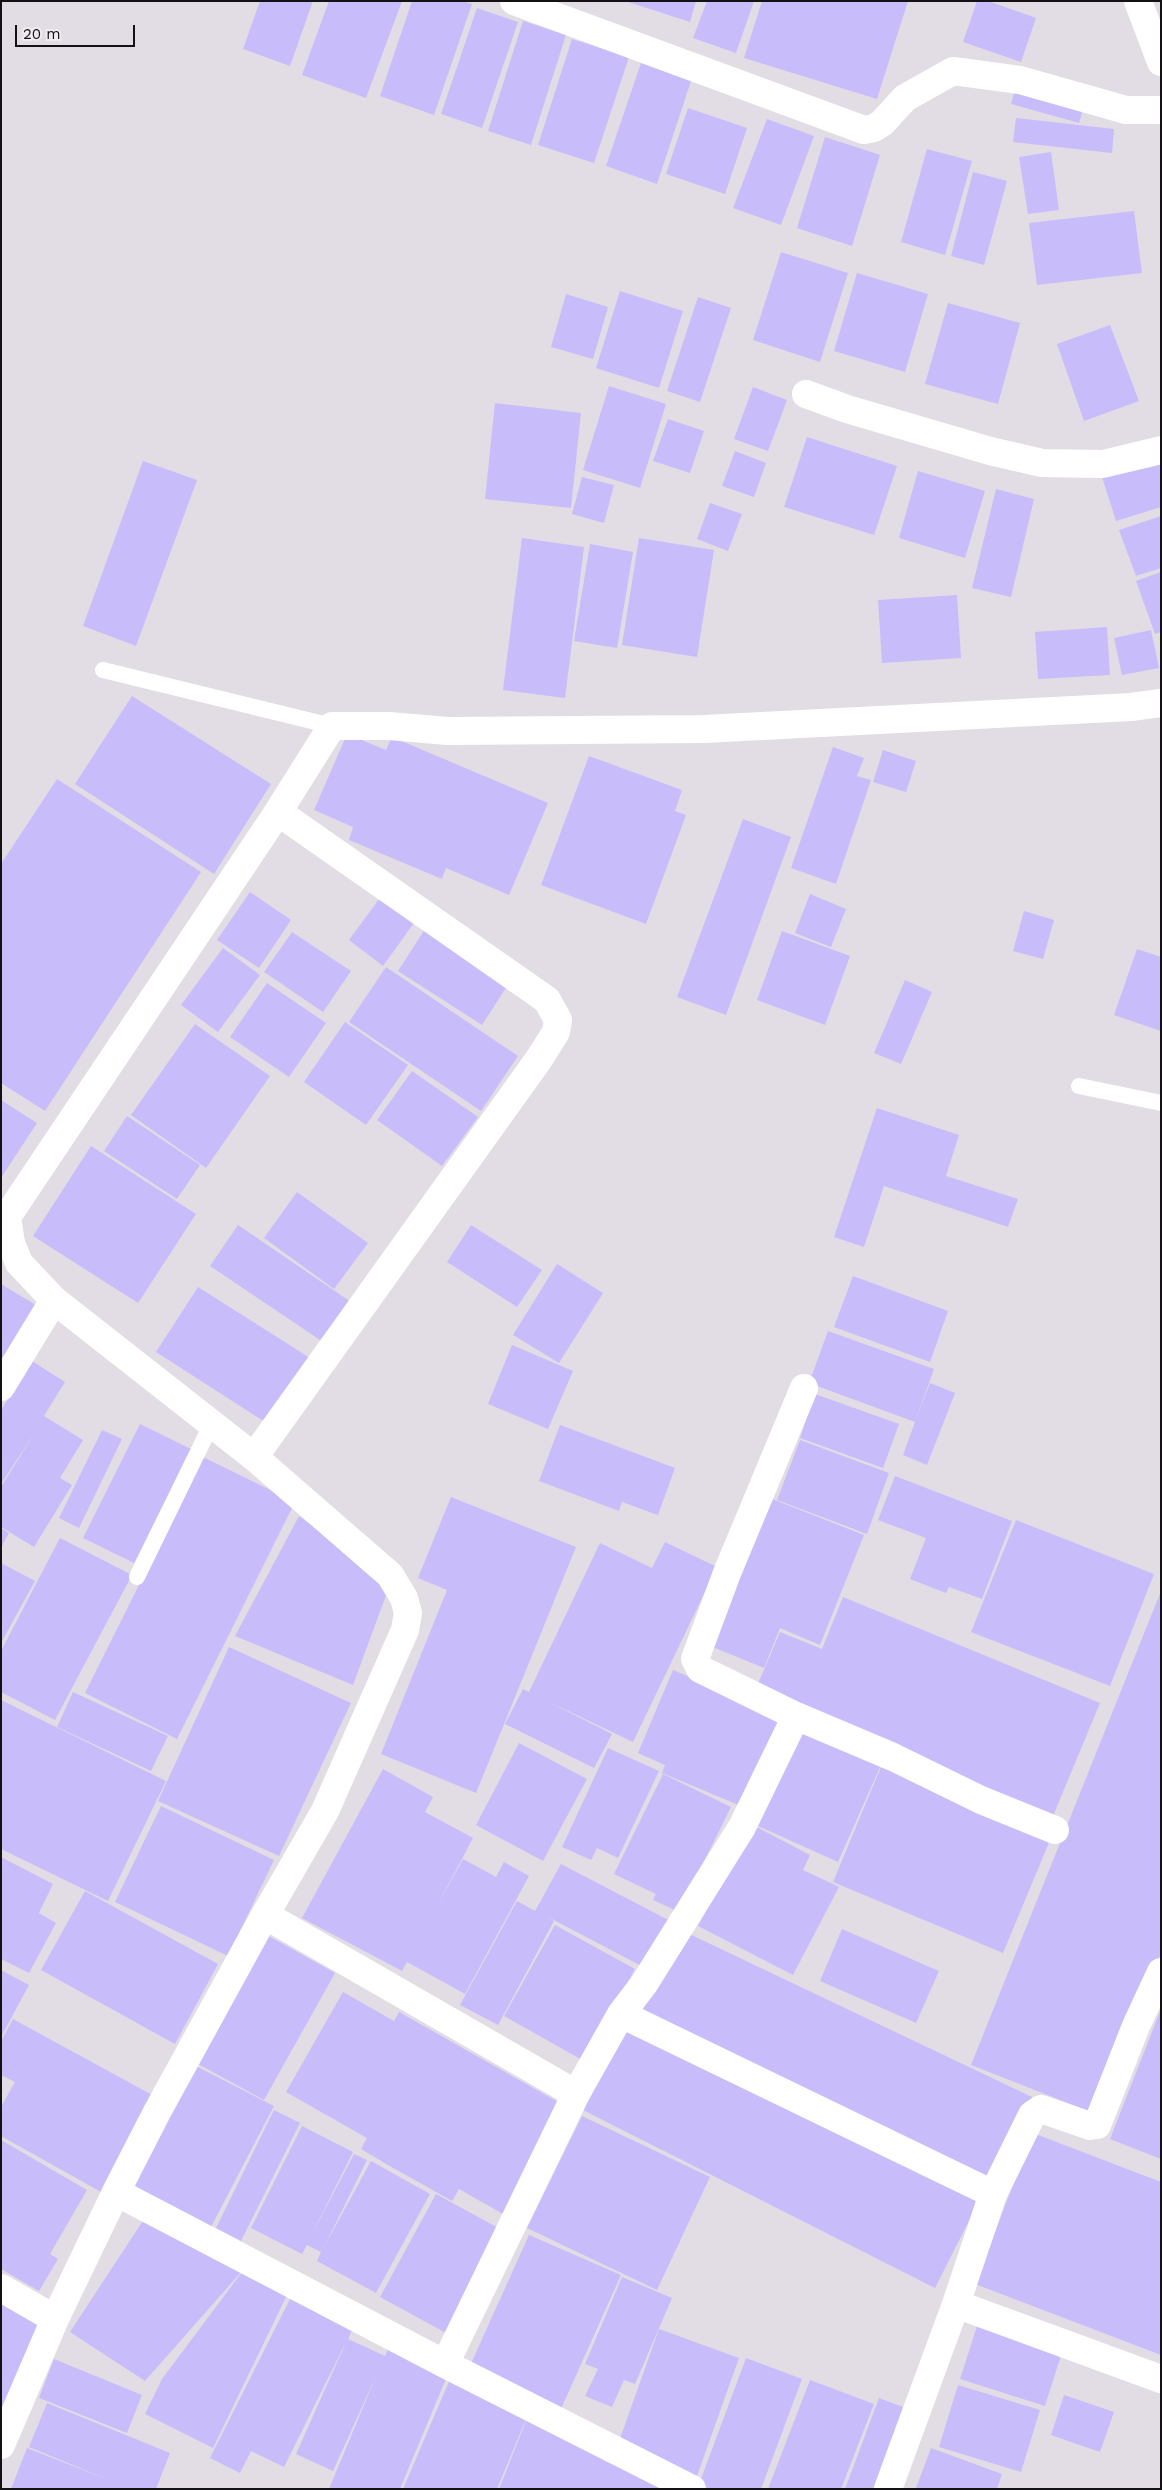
<!DOCTYPE html>
<html>
<head>
<meta charset="utf-8">
<style>
  body { margin:0 }
  #map { position:relative; width:1162px; height:2490px; overflow:hidden; background:#e2dde4; font-family:"Work Sans",sans-serif }
  canvas { display:block }
  .frame { position:absolute; inset:0; border:2px solid #131114; pointer-events:none }
  .scale { position:absolute; left:15px; top:25px; width:120px; height:22px; box-sizing:border-box; border:2px solid #131114; border-top:0; padding-left:6px; font-size:15px; line-height:18px; white-space:nowrap; color:#131114; -webkit-text-stroke:4px #efebf1; paint-order:stroke }
</style>
</head>
<body>
<div id="map">
<canvas width="1162" height="2490"></canvas>
<div class="frame"></div>
<div class="scale">20 m</div>
</div>
<script>
const c = document.querySelector('canvas').getContext('2d');
c.lineJoin = 'round';
function paint(path, color) { c.fillStyle = color; c.fill(path, 'evenodd'); }
const poly = rows => new Path2D(rows.map(r => 'M' + r).join(''));
function strokePath(path, color, width, dash) { c.strokeStyle = color; c.lineWidth = width; c.lineCap = dash ? 'butt' : 'round'; c.setLineDash(dash || []); c.stroke(path); }
paint(poly([
  [260,1,313,1,290,66,243,49],
  [329,1,402,1,366,98,302,75],
  [412,1,462,1,472,4,434,115,380,96],
  [625,1,696,1,690,22],
  [707,1,754,1,736,53,693,38],
  [762,1,908,1,877,99,744,58],
  [977,1,988,1,1036,18,1021,62,963,42],
  [477,8,518,22,482,128,441,114],
  [523,21,566,35,531,145,488,131],
  [572,39,629,57,594,163,538,145],
  [641,63,691,81,657,184,606,166],
  [1017,82,1085,102,1079,123,1011,104],
  [688,108,747,128,725,194,666,174],
  [1016,118,1114,129,1112,153,1013,142],
  [767,119,814,136,781,225,733,208],
  [825,137,880,155,852,246,797,228],
  [927,149,972,161,945,255,901,242],
  [1051,152,1059,210,1028,214,1019,157],
  [973,172,1007,181,984,265,951,256],
  [1134,211,1142,273,1037,285,1029,223],
  [781,252,848,273,820,362,753,340],
  [857,273,928,294,905,372,834,351],
  [620,291,683,311,659,388,596,368],
  [566,294,608,307,593,359,551,347],
  [698,297,731,308,700,402,667,391],
  [948,303,1020,323,998,404,925,384],
  [1110,325,1139,401,1084,421,1057,344],
  [609,386,666,404,640,488,583,470],
  [753,387,787,400,768,451,734,439],
  [495,403,581,413,571,508,485,499],
  [668,419,704,431,690,473,653,461],
  [807,437,897,466,874,535,784,507],
  [735,451,766,463,754,497,722,486],
  [1161,459,1161,507,1116,521,1102,477],
  [143,461,197,480,136,646,83,626],
  [918,471,985,491,965,558,899,538],
  [582,477,614,485,604,523,572,514],
  [996,489,1034,499,1011,597,972,588],
  [710,503,742,514,728,551,697,539],
  [1161,516,1161,568,1136,576,1119,530],
  [522,538,584,547,565,698,503,690],
  [639,538,714,550,697,657,622,645],
  [590,544,633,552,617,648,574,641],
  [1161,572,1161,632,1155,634,1136,581],
  [957,595,961,658,882,663,878,600],
  [1107,627,1110,675,1038,679,1035,632],
  [1151,630,1159,668,1122,675,1114,638],
  [132,696,271,784,214,874,75,784],
  [347,734,386,750,392,737,548,803,509,895,446,868,442,879,349,840,353,827,314,810],
  [833,747,864,758,857,776,871,780,836,884,791,868],
  [883,750,916,761,906,792,873,782],
  [589,756,682,790,675,811,686,815,646,924,541,885],
  [57,779,201,872,45,1111,1,1083,1,864],
  [743,819,791,837,726,1015,677,997],
  [385,891,419,916,383,966,349,940],
  [250,892,291,920,259,968,217,940],
  [810,894,846,909,831,947,795,933],
  [1024,911,1054,920,1043,959,1013,951],
  [427,926,511,980,482,1025,398,971],
  [782,931,850,956,825,1025,757,1000],
  [292,932,351,971,323,1012,264,972],
  [223,948,260,975,218,1032,181,1005],
  [1137,949,1161,957,1161,1031,1114,1015],
  [386,967,518,1056,481,1111,349,1022],
  [905,980,932,992,901,1064,874,1053],
  [267,983,326,1023,289,1077,230,1037],
  [345,1022,408,1065,366,1125,304,1082],
  [195,1024,270,1076,206,1168,131,1115],
  [412,1071,478,1117,442,1166,377,1120],
  [1,1100,37,1123,1,1178],
  [877,1108,959,1135,946,1176,1018,1199,1008,1227,884,1186,864,1247,834,1237],
  [127,1116,200,1165,177,1199,104,1151],
  [91,1146,196,1214,138,1303,33,1236],
  [297,1192,368,1243,334,1289,264,1238],
  [238,1225,351,1302,323,1342,210,1266],
  [471,1225,542,1270,517,1307,447,1262],
  [557,1264,603,1293,559,1363,513,1335],
  [853,1276,948,1311,930,1362,834,1327],
  [1,1284,39,1307,1,1368],
  [198,1287,310,1358,268,1424,156,1352],
  [828,1331,934,1369,916,1419,930,1383,955,1393,927,1465,903,1455,915,1422,809,1383],
  [512,1345,573,1371,548,1429,488,1404],
  [32,1361,65,1382,44,1416,83,1440,60,1478,72,1485,34,1547,1,1527,1,1487,35,1432,1,1484,1,1410],
  [815,1394,899,1424,883,1468,800,1438],
  [140,1424,191,1449,134,1563,83,1538],
  [560,1425,675,1468,658,1515,622,1502,619,1511,539,1481],
  [102,1430,122,1439,79,1528,59,1518],
  [800,1440,889,1473,867,1534,777,1500],
  [203,1457,295,1502,177,1739,85,1693],
  [895,1476,1012,1521,982,1599,949,1587,946,1593,910,1579,926,1538,878,1520],
  [762,1495,864,1535,820,1645,780,1628,764,1668,703,1643],
  [451,1497,576,1547,476,1793,381,1754,447,1590,418,1578],
  [299,1516,376,1567,388,1590,353,1685,235,1636],
  [1016,1520,1154,1574,1110,1686,971,1632],
  [1,1528,9,1533,1,1548],
  [60,1538,132,1575,55,1720,1,1692,1,1651],
  [665,1542,717,1567,633,1742,547,1701,612,1734,594,1768,505,1724,523,1689,529,1692,600,1543,652,1568],
  [1,1563,35,1581,1,1643],
  [1161,1591,1161,1953,1096,2114,971,2065],
  [843,1597,1100,1703,1053,1816,754,1693,780,1632,822,1649],
  [229,1647,351,1703,279,1856,158,1801],
  [673,1670,787,1717,748,1809,662,1773,665,1765,638,1753],
  [73,1692,168,1736,151,1771,57,1727],
  [1,1700,166,1781,108,1901,1,1849],
  [803,1723,884,1758,838,1862,758,1826],
  [519,1743,587,1779,543,1861,476,1825],
  [608,1748,659,1771,618,1858,597,1848,591,1860,562,1847],
  [883,1762,1053,1833,1003,1953,833,1882],
  [383,1769,433,1797,425,1812,473,1838,436,1908,463,1859,496,1877,504,1862,529,1876,465,1994,407,1962,402,1971,302,1918],
  [663,1774,731,1807,679,1912,653,1900,656,1894,614,1874],
  [161,1806,274,1860,228,1956,115,1902],
  [751,1824,810,1855,803,1870,839,1887,793,1975,698,1926],
  [1,1857,53,1884,39,1913,56,1923,29,1973,1,1959],
  [561,1864,676,1924,651,1971,548,1917,554,1921,498,2025,460,2005,517,1901,535,1911],
  [85,1891,218,1964,175,2044,41,1970],
  [555,1925,635,1969,584,2061,504,2016],
  [842,1929,939,1971,916,2023,820,1981],
  [681,1930,1032,2097,993,2179,642,2011],
  [267,1935,335,1973,264,2100,196,2063],
  [1,1970,29,1985,1,2037],
  [343,1992,394,2021,399,2012,565,2106,503,2214,459,2189,452,2201,388,2165,361,2149,367,2138,286,2092],
  [1161,2009,1161,2159,1110,2139],
  [13,2019,154,2096,101,2192,1,2136,1,2107,15,2082,1,2075,1,2041],
  [627,2019,980,2199,935,2288,581,2109],
  [196,2066,274,2106,211,2227,132,2186],
  [274,2110,300,2123,241,2241,216,2228],
  [582,2116,710,2177,657,2290,527,2228],
  [302,2126,353,2152,310,2238,354,2154,367,2160,324,2247,371,2161,430,2194,376,2293,317,2261,321,2252,307,2245,302,2254,251,2228],
  [1033,2133,1161,2182,1161,2355,975,2284],
  [1,2140,87,2190,50,2254,58,2259,39,2291,1,2269],
  [436,2194,502,2230,446,2333,380,2297],
  [148,2213,242,2271,145,2381,70,2332],
  [529,2235,621,2275,561,2409,469,2368],
  [242,2272,288,2293,213,2448,145,2414,162,2379],
  [622,2277,672,2298,635,2384,624,2380,612,2407,585,2396,598,2369,585,2364],
  [292,2295,354,2326,348,2339,385,2356,388,2349,448,2374,400,2489,329,2489,376,2376,333,2471,296,2454,347,2340,284,2467,251,2451,240,2473,210,2458],
  [1,2303,41,2321,1,2410],
  [978,2323,1063,2349,1045,2406,960,2379],
  [659,2329,739,2358,697,2476,617,2447],
  [746,2358,802,2379,761,2489,704,2489,698,2487],
  [54,2359,142,2395,127,2433,39,2398],
  [450,2379,529,2412,497,2489,403,2489],
  [810,2380,874,2404,841,2489,768,2489],
  [958,2385,1040,2410,1021,2472,939,2447],
  [1064,2395,1114,2412,1100,2452,1051,2435],
  [879,2398,903,2407,873,2489,845,2489],
  [47,2403,170,2453,156,2489,11,2489,27,2448,109,2480,29,2447],
  [528,2416,608,2448,603,2460,673,2489,499,2489],
  [931,2448,1002,2474,997,2489,916,2488]
]), '#c9bcfa');
strokePath(poly([
  [103,670,332,726],
  [1079,1086,1161,1103],
  [137,1577,212,1423]
]), '#fff', 16);
strokePath(poly([
  [514,1,864,130,874,128,882,123,905,98,953,71,1020,80,1126,110,1161,110],
  [806,394,847,409,990,451,1042,463,1103,464,1161,450],
  [1,1387,54,1300],
  [804,1388,727,1573,695,1659,700,1669,796,1716,893,1757,981,1800,1055,1830],
  [254,1457,539,1059,556,1032,558,1020,547,1000,278,812],
  [265,1915,576,2094],
  [621,2014,993,2194],
  [116,2192,445,2364,692,2489],
  [1,2288,55,2319],
  [956,2304,1161,2379],
  [445,2364,576,2094,621,2014,644,1984,742,1827,796,1716],
  [1,2445,55,2319,116,2192,157,2112,265,1915,325,1811,405,1630,408,1613,404,1598,390,1575,254,1457,54,1300,19,1263,11,1243,7,1217,278,812,332,726,389,726,448,731,704,729,1131,707,1161,703],
  [888,2489,956,2304,993,2194,1032,2115,1041,2109,1090,2126,1097,2125,1136,2026,1161,1972]
]), '#fff', 28);
strokePath(poly([
  [1138,1,1161,62]
]), '#fff', 28);
</script>
</body>
</html>
